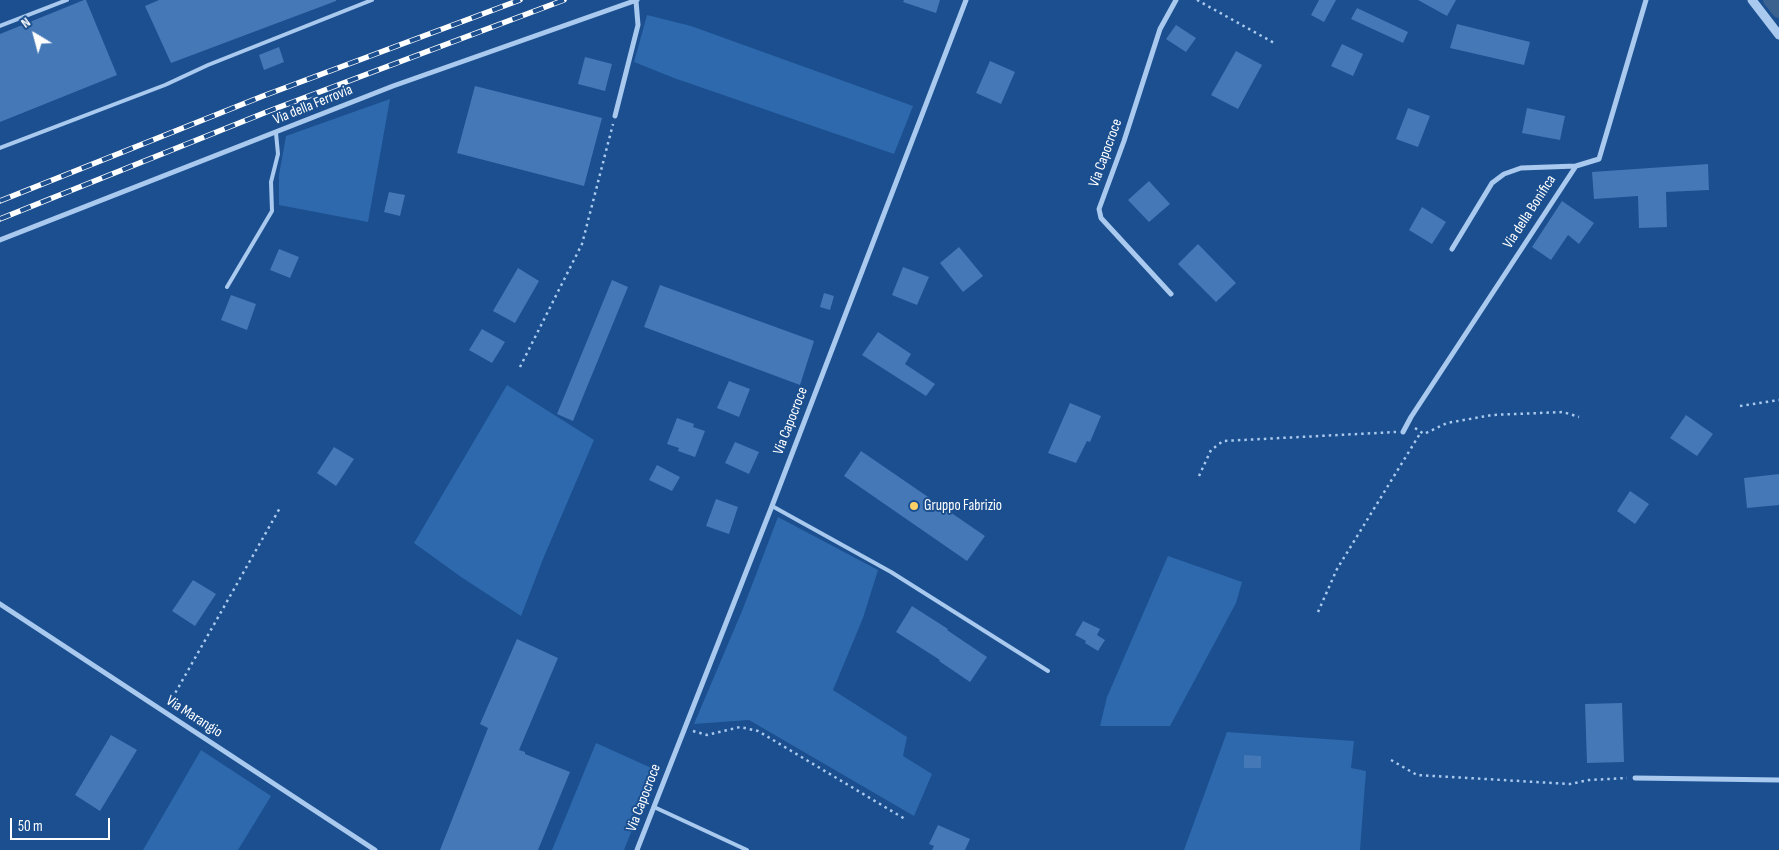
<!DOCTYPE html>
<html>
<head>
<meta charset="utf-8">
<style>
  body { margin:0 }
  #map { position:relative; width:1779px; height:850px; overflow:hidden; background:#1b4f8f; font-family:"Sofia Sans Condensed",sans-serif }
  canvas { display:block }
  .north { position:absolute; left:10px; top:10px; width:50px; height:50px; -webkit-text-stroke:4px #1b4f8f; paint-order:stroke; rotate:323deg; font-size:14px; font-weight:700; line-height:20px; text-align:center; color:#fff }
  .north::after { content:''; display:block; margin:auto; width:18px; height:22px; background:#fff; clip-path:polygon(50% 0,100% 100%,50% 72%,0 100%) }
  .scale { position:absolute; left:10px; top:818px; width:100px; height:22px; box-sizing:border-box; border:2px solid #fff; border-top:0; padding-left:6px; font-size:15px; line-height:18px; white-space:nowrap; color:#fff; -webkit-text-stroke:4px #1b4f8f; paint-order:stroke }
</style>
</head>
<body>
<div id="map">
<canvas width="1779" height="850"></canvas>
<div class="north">N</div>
<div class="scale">50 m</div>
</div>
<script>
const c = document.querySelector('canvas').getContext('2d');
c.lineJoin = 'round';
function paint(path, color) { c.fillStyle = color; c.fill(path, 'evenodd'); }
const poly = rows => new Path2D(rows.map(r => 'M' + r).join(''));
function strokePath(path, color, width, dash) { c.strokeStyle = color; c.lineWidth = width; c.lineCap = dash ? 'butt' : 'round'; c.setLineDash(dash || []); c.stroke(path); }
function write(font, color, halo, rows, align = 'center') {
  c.font = font + ' "Sofia Sans Condensed",sans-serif'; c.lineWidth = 4; c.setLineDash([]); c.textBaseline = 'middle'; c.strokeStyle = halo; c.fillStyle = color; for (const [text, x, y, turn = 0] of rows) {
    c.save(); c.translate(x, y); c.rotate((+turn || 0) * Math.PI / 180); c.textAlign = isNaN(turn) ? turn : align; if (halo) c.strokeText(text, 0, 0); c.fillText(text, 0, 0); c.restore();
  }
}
paint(poly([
  [647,15,691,26,913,106,894,154,674,78,634,62],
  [390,99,368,222,279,205,279,175,286,136],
  [507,385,594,440,543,559,521,616,461,577,414,543],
  [778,517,878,570,863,618,833,690,907,737,903,756,932,774,914,816,749,720,694,724,742,611],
  [1168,556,1242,582,1236,603,1170,726,1100,726,1107,697],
  [1227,732,1354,741,1351,768,1366,771,1360,850,1184,850],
  [596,743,656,770,624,850,552,850],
  [201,750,271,796,238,850,143,850]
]), '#2e69ad');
strokePath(poly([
  [1770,0,1779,11]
]), '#3c6290', 14);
paint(poly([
  [84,0,86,0,117,75,0,122,0,34],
  [159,0,336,0,336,1,171,63,145,6],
  [904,0,940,0,936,13,903,2],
  [1319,0,1336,0,1324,22,1311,15],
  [1418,0,1456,0,1447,16],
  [1357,8,1408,32,1403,43,1351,19],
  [1457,24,1530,42,1524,65,1450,48],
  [1176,25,1196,38,1186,52,1166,39],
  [1342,44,1363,54,1353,76,1331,66],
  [279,47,284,62,264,70,259,55],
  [1236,51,1262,65,1238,109,1211,95],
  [585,57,612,64,605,91,578,84],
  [990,61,1015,72,1001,104,976,93],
  [475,86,602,118,584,186,457,153],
  [1408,108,1430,116,1418,147,1396,139],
  [1527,108,1565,116,1560,140,1522,133],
  [1708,164,1709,190,1666,192,1667,227,1639,228,1638,196,1594,199,1592,172],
  [1149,181,1170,204,1149,222,1128,200],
  [389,192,405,195,400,216,384,212],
  [1562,201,1594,223,1579,244,1568,235,1551,260,1532,247],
  [1422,207,1446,222,1432,244,1409,230],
  [1198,244,1236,283,1216,302,1178,264],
  [959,247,983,276,963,292,940,263],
  [279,249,299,257,290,278,270,270],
  [903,267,929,277,917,305,892,295],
  [518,268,539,281,515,323,493,311],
  [612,280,628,287,573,421,557,414],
  [660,285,814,341,800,385,644,327],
  [824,293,834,296,830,310,820,307],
  [231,295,256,304,247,330,221,320],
  [482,329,505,342,492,363,469,350],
  [878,332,911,354,905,364,935,384,926,396,862,355],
  [729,381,750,389,739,417,717,408],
  [1070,403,1101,416,1090,442,1087,441,1076,463,1048,453],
  [1686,415,1713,434,1697,456,1670,438],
  [677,418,694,424,693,427,705,431,695,457,678,451,679,448,667,444],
  [735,442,759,452,749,474,725,463],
  [334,447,354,459,336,486,317,473],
  [861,451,985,536,967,561,844,476],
  [657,465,680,477,672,491,649,480],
  [1779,474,1779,505,1747,508,1744,478],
  [1630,491,1649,504,1635,524,1617,511],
  [716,499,738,507,729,534,706,526],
  [193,580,216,594,195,626,172,611],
  [912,606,948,629,947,630,987,657,970,682,939,661,940,660,896,632],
  [1083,621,1100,629,1097,635,1105,640,1098,651,1085,643,1086,641,1075,635],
  [517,639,558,658,519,750,525,752,525,754,570,772,538,850,440,850,488,728,480,724],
  [1622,703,1624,762,1587,763,1585,704],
  [111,735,137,750,100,811,75,795],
  [1244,755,1261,756,1261,768,1244,768],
  [938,825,970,839,965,850,932,850,934,846,929,844]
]), '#4478b7');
strokePath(poly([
  [1197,0,1276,44],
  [520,367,582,244,613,124],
  [1740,406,1779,400],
  [1415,428,1424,434,1447,423,1492,415,1563,412,1579,417],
  [1199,476,1211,450,1223,441,1396,432],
  [1318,612,1337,569,1421,432],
  [169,704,281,506],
  [693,731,707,735,740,727,758,731,905,819],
  [1391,760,1417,775,1570,784,1589,780,1627,778]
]), '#a9c9ee', 2.5, [2.5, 4]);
strokePath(poly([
  [0,26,67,0],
  [0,148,165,85,208,65,372,0],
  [227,287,272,211,271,182,278,154,276,133],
  [772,506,891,572,1048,671],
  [654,807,747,850]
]), '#a9c9ee', 4);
strokePath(poly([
  [615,116,638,25,636,1],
  [0,240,393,86,637,0],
  [1452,249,1492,183,1504,174,1521,168,1576,166],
  [1171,294,1101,218,1099,209,1124,141,1160,29,1176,0],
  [1403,432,1411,417,1576,166,1599,159,1646,0],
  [0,604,375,850],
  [1635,778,1779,780],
  [637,850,772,506,966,0]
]), '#a9c9ee', 5);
strokePath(poly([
  [1752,0,1779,35]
]), '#a9c9ee', 9);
const rail = poly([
  [0,201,263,96,520,0],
  [0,219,269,111,564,0]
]);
strokePath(rail, '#fff', 5.5);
strokePath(rail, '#1b4f8f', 4, [11]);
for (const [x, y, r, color] of [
  [914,506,5,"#ffd166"]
]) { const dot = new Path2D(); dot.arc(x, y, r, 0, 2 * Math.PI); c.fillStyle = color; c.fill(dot); strokePath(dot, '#1b4f8f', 2); }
write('15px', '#fff', '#1b4f8f', [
  ["Via della Ferrovia",313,105,-22],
  ["Via Capocroce",1106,153,-70],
  ["Via della Bonifica",1530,212,-57],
  ["Via Capocroce",791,421,-69],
  ["Via Marangio",194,717,33],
  ["Via Capocroce",644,798,-69]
]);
write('15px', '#fff', '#1b4f8f', [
  ["Gruppo Fabrizio",924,506]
], 'left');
</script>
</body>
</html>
